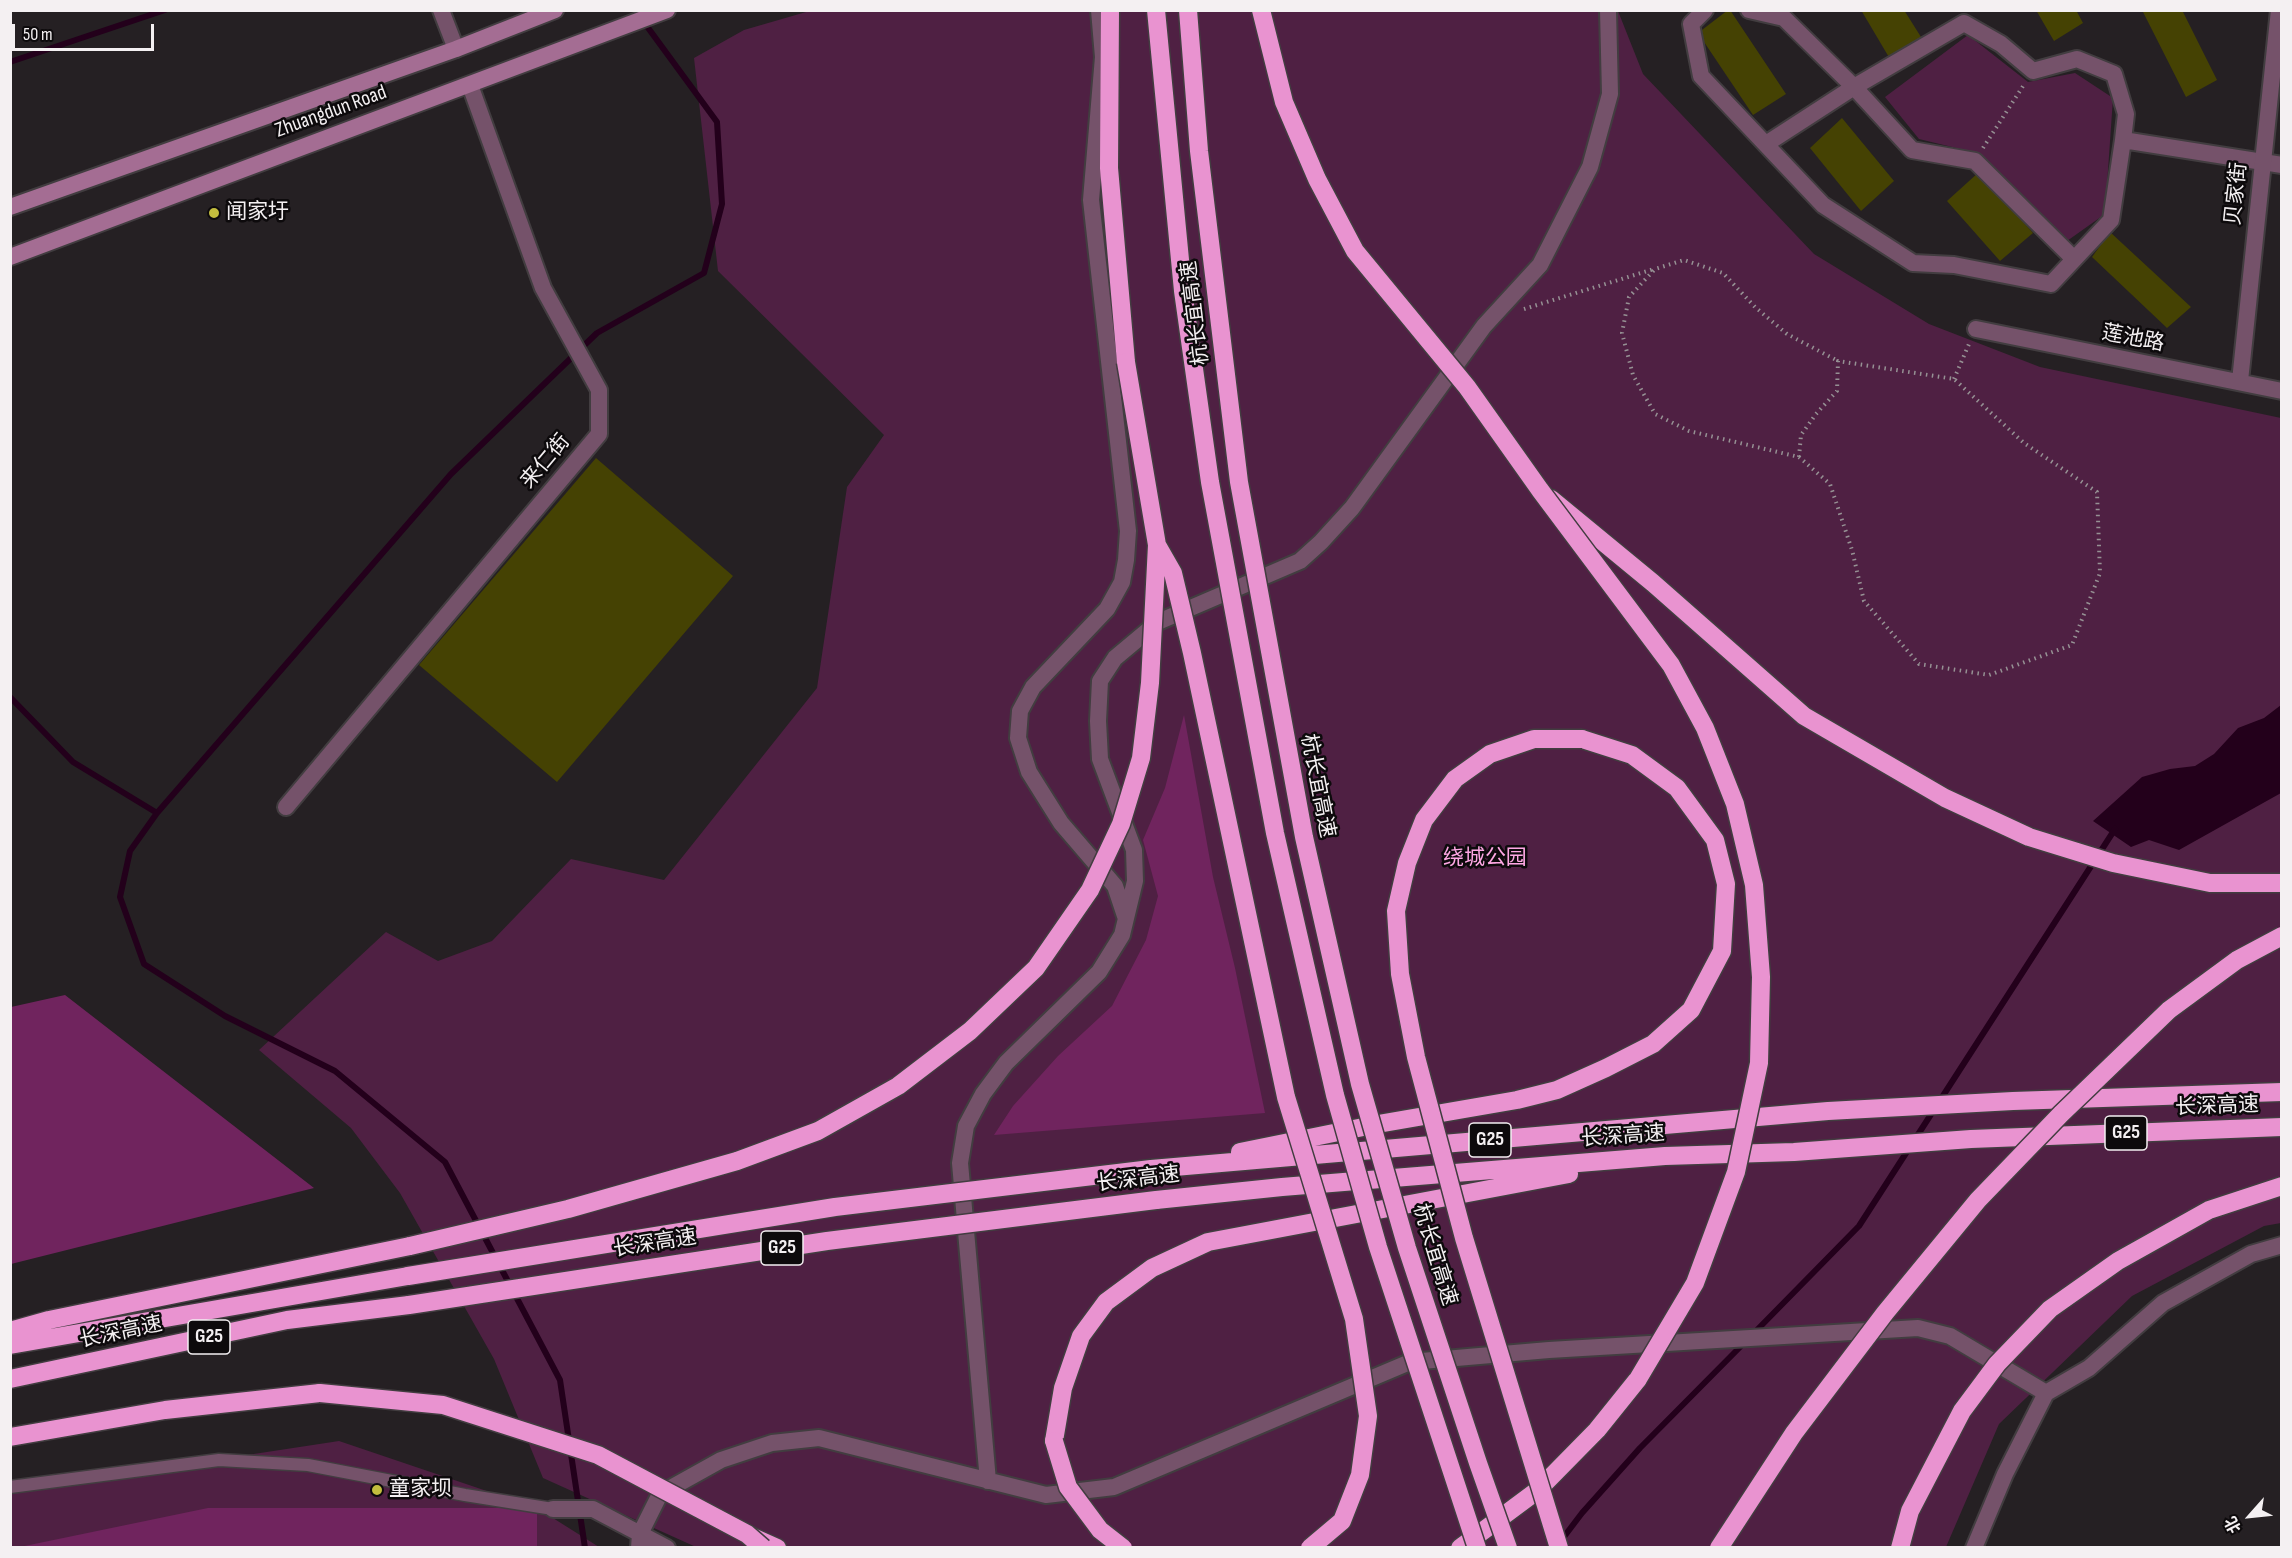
<!DOCTYPE html>
<html>
<head>
<meta charset="utf-8">
<style>
  body { margin:0 }
  #map { position:relative; width:2292px; height:1558px; overflow:hidden; background:#252023; font-family:"Sofia Sans Condensed","Noto Sans SC",sans-serif }
  canvas { display:block }
  .frame { position:absolute; inset:0; border:12px solid #f4f0f2; pointer-events:none }
  .north { position:absolute; left:2220px; top:1486px; width:60px; height:60px; -webkit-text-stroke:4px #0d0a0c; paint-order:stroke; rotate:243deg; font-size:16px; font-weight:700; line-height:24px; text-align:center; color:#f4f0f2 }
  .north::after { content:''; display:block; margin:auto; width:21px; height:27px; background:#f4f0f2; clip-path:polygon(50% 0,100% 100%,50% 72%,0 100%) }
  .scale { position:absolute; left:12px; top:24px; width:142px; height:27px; box-sizing:border-box; border:3px solid #f4f0f2; border-top:0; padding-left:8px; font-size:18px; line-height:21px; white-space:nowrap; color:#f4f0f2; -webkit-text-stroke:4px #0d0a0c; paint-order:stroke }
</style>
</head>
<body>
<div id="map">
<canvas width="2292" height="1558"></canvas>
<div class="frame"></div>
<div class="north">北</div>
<div class="scale">50 m</div>
</div>
<script>
const c = document.querySelector('canvas').getContext('2d');
c.lineJoin = 'round';
function paint(path, color) { c.fillStyle = color; c.fill(path, 'evenodd'); }
const poly = rows => new Path2D(rows.map(r => 'M' + r).join(''));
function strokePath(path, color, width, dash) { c.strokeStyle = color; c.lineWidth = width; c.lineCap = dash ? 'butt' : 'round'; c.setLineDash(dash || []); c.stroke(path); }
function write(font, color, halo, rows, align = 'center') {
  c.font = font + ' "Sofia Sans Condensed","Noto Sans SC",sans-serif'; c.lineWidth = 5; c.setLineDash([]); c.textBaseline = 'middle'; c.strokeStyle = halo; c.fillStyle = color; for (const [text, x, y, turn = 0] of rows) {
    c.save(); c.translate(x, y); c.rotate((+turn || 0) * Math.PI / 180); c.textAlign = isNaN(turn) ? turn : align; if (halo) c.strokeText(text, 0, 0); c.fillText(text, 0, 0); c.restore();
  }
}
paint(poly([
  [813,10,1618,11,1643,74,1814,254,1929,324,2040,367,2281,418,2281,1223,2264,1226,2132,1296,1999,1424,1946,1547,696,1547,543,1478,494,1359,400,1193,351,1128,259,1050,386,932,438,961,492,941,571,859,664,880,817,688,847,487,884,435,718,271,694,58,744,30],
  [1968,35,2028,82,2075,73,2113,98,2105,214,2067,241,1981,154,1919,139,1885,97],
  [339,1441,537,1508,599,1547,11,1548,11,1491]
]), '#4f2043');
paint(poly([
  [1184,715,1213,877,1235,968,1265,1113,994,1135,1013,1106,1058,1056,1112,1006,1146,940,1158,896,1143,840,1165,788],
  [65,995,314,1188,11,1264,11,1007],
  [208,1508,537,1508,537,1547,15,1548]
]), '#70245e');
paint(poly([
  [2281,705,2281,793,2179,850,2149,840,2131,847,2093,821,2142,777,2170,769,2195,766,2214,754,2238,728,2264,718]
]), '#23001b');
strokePath(poly([
  [10,62,165,10],
  [10,697,73,762,157,813],
  [1754,1333,1859,1226,2115,829],
  [1560,1542,1582,1513,1640,1448,1744,1343],
  [585,1548,560,1380,445,1162,335,1071,225,1016,144,964,120,897,130,851,157,813,451,474,597,333,704,273,722,204,717,122,635,10]
]), '#23001b', 6);
paint(poly([
  [1728,10,1730,10,1786,94,1753,115,1698,33],
  [1861,10,1904,10,1921,37,1890,59],
  [2036,10,2076,10,2083,23,2054,41],
  [2142,10,2182,10,2217,80,2186,97],
  [1842,118,1894,181,1861,211,1810,148],
  [1979,172,2033,233,2000,261,1947,201],
  [2110,232,2191,307,2167,328,2092,257],
  [596,458,733,576,557,782,419,665]
]), '#454203');
const service = poly([
  [10,1487,219,1460,308,1465,465,1495,553,1509]
]);
const minor = poly([
  [1099,10,1103,57,1091,200,1128,531,1126,560,1122,582,1107,609,1033,687,1020,711,1018,738,1029,772,1061,823,1115,886,1125,916],
  [1705,10,1691,24,1701,76,1823,205,1913,263,1954,265,2051,284,2111,220,2123,140,2282,165],
  [1749,10,1784,18,1854,87,1912,150,1975,161,2074,259],
  [1766,144,1854,87,1964,23,2001,44,2033,71,2077,59,2114,74,2126,114,2123,140],
  [988,1481,960,1163,966,1126,983,1094,1006,1063,1099,972,1122,935,1135,881,1134,850,1100,759,1098,721,1100,681,1115,658,1158,622,1300,561,1321,542,1352,508,1484,326,1540,265,1590,167,1610,94,1608,10],
  [553,1509,593,1509,667,1548],
  [639,1548,640,1534,660,1494,721,1460,772,1443,819,1438,1046,1495,1114,1487,1410,1362,1549,1350,1918,1328,1950,1336,2046,1393],
  [1974,1548,2005,1474,2046,1393,2089,1368,2163,1303,2251,1254,2282,1245]
]);
const tertiary = poly([
  [441,10,456,49],
  [1976,329,2282,391],
  [2240,381,2279,10],
  [286,807,599,434,599,390,543,288,470,85]
]);
const secondary = poly([
  [10,207,456,49,555,10],
  [10,257,667,10]
]);
const motorway = poly([
  [1110,10,1109,168,1126,362],
  [1551,499,1653,583,1804,716,1945,798,2029,837,2113,863,2210,883,2282,883],
  [1240,1152,1378,1124,1517,1100,1557,1090,1606,1068,1653,1044,1691,1010,1722,951,1726,884,1715,840,1677,788,1632,755,1582,739],
  [1151,1169,1828,1111,2013,1101,2282,1092],
  [1156,1200,1282,1187,1665,1156,1794,1152,1971,1139,2282,1127],
  [10,1331,49,1320,410,1246],
  [10,1345,408,1276],
  [10,1379,287,1320,409,1305],
  [10,1437,165,1410,320,1393],
  [1054,1441,1063,1388,1081,1336,1106,1302,1152,1268,1208,1242,1569,1174],
  [748,1535,777,1548],
  [1460,1548,1538,1490,1597,1430,1638,1379]
]);
strokePath(service, '#423d40', 15);
strokePath(minor, '#423d40', 20);
strokePath(tertiary, '#423d40', 20);
strokePath(secondary, '#423d40', 20);
strokePath(motorway, '#423d40', 21);
strokePath(poly([
  [1983,148,2025,83],
  [1524,309,1654,269],
  [1954,379,1969,344],
  [1799,457,1801,435,1816,414,1837,391,1838,361,1954,379,2024,443,2097,492,2100,573,2072,645,1989,675,1919,664,1864,601,1852,550,1830,484,1799,457,1689,431,1655,414,1633,375,1622,333,1629,297,1655,269,1684,260,1723,273,1755,307,1787,334,1838,361]
]), '#969194', 4, [1.5, 4.5]);
strokePath(service, '#75526a', 12);
strokePath(minor, '#75526a', 16);
strokePath(tertiary, '#75526a', 16);
strokePath(secondary, '#a46d93', 16);
strokePath(motorway, '#e993d0', 18);
const motorwayBridge = poly([
  [1156,10,1183,291,1210,482,1275,833,1335,1095,1378,1247,1477,1548],
  [1188,10,1199,151,1239,482,1304,837,1360,1084,1407,1248,1478,1463,1508,1548],
  [1261,10,1284,102,1317,179,1355,251,1467,387,1540,490,1671,665,1705,728,1735,804,1754,885,1761,977,1759,1063,1736,1172,1695,1283,1638,1379],
  [1126,362,1157,545,1173,573,1192,653,1286,1097,1354,1319,1368,1416,1360,1475,1342,1521,1310,1548],
  [410,1246,568,1209,737,1161,818,1131,898,1086,970,1031,1036,968,1090,890,1121,824,1141,758,1150,683,1157,545],
  [408,1276,835,1207,1151,1169],
  [409,1305,827,1241,1156,1200],
  [320,1393,443,1405,598,1455,747,1534,763,1548],
  [1054,1441,1068,1487,1100,1530,1123,1548],
  [1559,1548,1464,1238,1416,1057,1400,974,1396,911,1407,863,1424,820,1455,779,1490,754,1534,739,1582,739],
  [1719,1548,1794,1433,1885,1313,1978,1200,2061,1114,2169,1010,2237,960,2282,936],
  [1900,1548,1910,1511,1962,1411,1997,1364,2050,1309,2118,1261,2209,1210,2282,1186]
]);
strokePath(motorwayBridge, '#423d40', 21, []);
strokePath(motorwayBridge, '#e993d0', 18);
for (const [x, y, r, color] of [
  [214,213,6,"#c3bd3e"],
  [377,1490,6,"#c3bd3e"]
]) { const dot = new Path2D(); dot.arc(x, y, r, 0, 2 * Math.PI); c.fillStyle = color; c.fill(dot); strokePath(dot, '#0d0a0c', 2); }
for (const [x, y, w] of [
  [2126,1133,42],
  [1490,1140,42],
  [782,1248,42],
  [209,1337,42]
]) { const box = new Path2D(); box.roundRect(x - w / 2, y - 17, w, 34, 4.5); c.fillStyle = '#0d0a0c'; c.fill(box); strokePath(box, '#f4f0f2', 1.5); }
write('bold 20px', '#f4f0f2', null, [
  ["G25",2126,1133],
  ["G25",1490,1140],
  ["G25",782,1248],
  ["G25",209,1337]
]);
write('21px', '#f4f0f2', '#0d0a0c', [
  ["Zhuangdun Road",331,112,-20],
  ["贝家街",2237,194,-84],
  ["杭长宜高速",1196,313,-97],
  ["莲池路",2133,339,11],
  ["来仁街",546,462,-50],
  ["杭长宜高速",1317,786,79],
  ["长深高速",2217,1107,-2],
  ["长深高速",1623,1137,-4],
  ["长深高速",1138,1180,-7],
  ["长深高速",655,1244,-9],
  ["杭长宜高速",1434,1255,73],
  ["长深高速",121,1333,-12]
]);
write('21px', '#f4f0f2', '#0d0a0c', [
  ["闻家圩",226,213],
  ["童家坝",389,1490]
], 'left');
write('21px', '#fea7e4', '#0d0a0c', [
  ["绕城公园",1485,859]
]);
</script>
</body>
</html>
